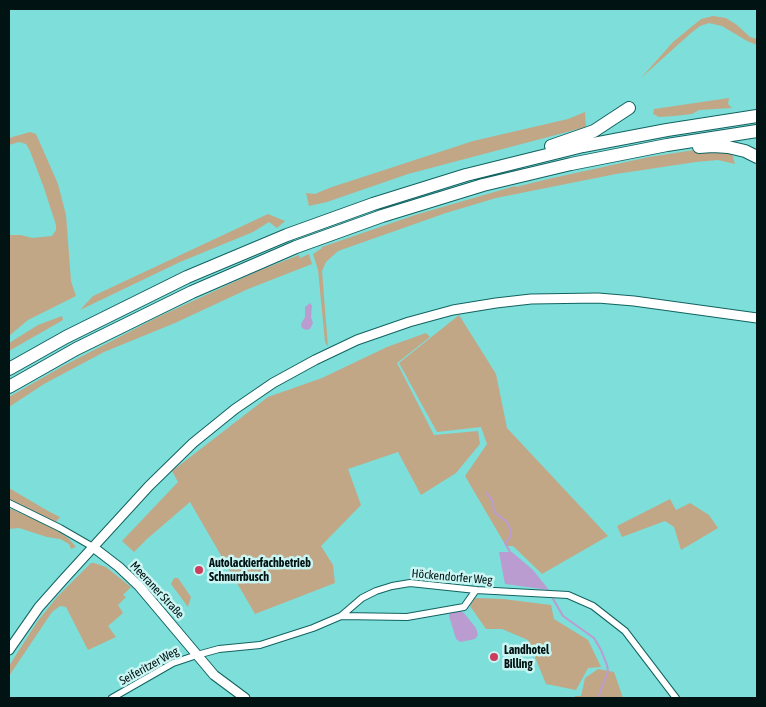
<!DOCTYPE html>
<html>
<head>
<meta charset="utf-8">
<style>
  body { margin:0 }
  #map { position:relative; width:766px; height:707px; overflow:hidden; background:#7eded9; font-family:"Asap Condensed",sans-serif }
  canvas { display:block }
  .frame { position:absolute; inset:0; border:10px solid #011312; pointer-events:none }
</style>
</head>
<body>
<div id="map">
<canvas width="766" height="707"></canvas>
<div class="frame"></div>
</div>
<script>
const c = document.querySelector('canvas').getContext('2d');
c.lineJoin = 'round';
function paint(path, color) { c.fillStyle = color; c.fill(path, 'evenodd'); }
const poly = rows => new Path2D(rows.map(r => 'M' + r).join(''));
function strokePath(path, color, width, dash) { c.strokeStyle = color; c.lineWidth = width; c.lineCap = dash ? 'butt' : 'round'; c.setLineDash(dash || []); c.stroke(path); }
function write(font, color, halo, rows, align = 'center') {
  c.font = font + ' "Asap Condensed",sans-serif'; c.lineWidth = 5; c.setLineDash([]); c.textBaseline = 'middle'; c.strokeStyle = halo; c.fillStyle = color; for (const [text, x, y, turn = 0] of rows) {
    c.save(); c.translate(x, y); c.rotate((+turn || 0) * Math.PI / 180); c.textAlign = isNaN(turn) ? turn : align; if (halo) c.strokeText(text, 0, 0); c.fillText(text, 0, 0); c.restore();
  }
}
paint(poly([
  [713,16,726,18,737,25,750,37,757,39,757,45,747,41,722,26,709,23,700,26,691,33,641,78,673,42,701,19],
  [729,98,728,104,732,108,699,110,692,114,674,116,659,117,653,114,654,109],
  [585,112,586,127,408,174,327,202,309,206,306,193,315,194,329,188,473,141,568,119],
  [30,132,36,134,58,184,66,215,71,281,76,296,28,320,9,336,9,227,10,235,21,235,32,238,52,236,56,230,56,225,44,188,30,151,26,144,19,142,9,145,9,138],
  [701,149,731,150,735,164,718,160,696,162,616,174,496,198,446,213,338,251,326,262,322,271,328,347,325,342,318,270,313,254,322,248,322,247,415,215,515,186,516,187,548,179,649,157],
  [268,214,285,221,277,228,269,222,253,232,180,262,80,310,93,296],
  [309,254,312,264,248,289,175,323,104,352,44,384,9,407,9,397,63,366,158,317,258,271,299,255,300,258],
  [459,315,496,374,507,428,608,536,542,574,513,546,506,546,465,476,487,444,481,427,437,432,399,363],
  [62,316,63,320,9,351,9,343,38,325],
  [426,333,430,337,397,363,434,435,478,431,480,444,456,473,421,495,398,452,348,469,361,505,321,546,333,565,335,583,255,614,190,502,147,539,134,552,122,541,178,482,172,471,268,397,322,378,387,347],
  [9,488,48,511,60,517,56,522,9,499],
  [670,499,676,510,690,503,709,515,718,528,681,550,674,527,665,521,622,537,617,526],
  [9,508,53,528,68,538,76,547,71,549,69,544,60,539,47,537,19,528,9,529],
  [91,563,94,563,106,567,131,587,123,595,126,597,118,605,123,613,108,626,116,637,88,650,66,607,60,606,52,612,9,676,9,666,37,622,57,597],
  [174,578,178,578,191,597,188,607,171,584],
  [475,598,503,599,551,605,554,619,588,640,601,667,588,668,576,690,546,684,528,640,502,629,486,629,470,606],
  [598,669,614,672,623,698,575,698,575,696,581,696,585,678]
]), '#c2a787');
paint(poly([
  [310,303,312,306,311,317,313,323,310,329,306,330,302,328,301,324,305,317,305,307],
  [499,552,512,552,533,570,549,590,505,584],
  [456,610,464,613,476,628,478,635,475,639,460,642,456,639,449,616,450,611]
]), '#bb9cd1');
strokePath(poly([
  [487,493,493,502,494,512,507,522,511,531,511,536,505,543,510,552],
  [553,599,563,616,594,638,601,650,607,665,608,671,598,698]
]), '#bb9cd1', 2);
const street = poly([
  [9,503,60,528,93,547],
  [341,616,407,617,464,607,476,590],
  [112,698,173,663,197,655,219,649,260,645,313,628,341,616,362,598,376,591,392,586,410,583,476,590,568,595,593,606,625,631,676,698]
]);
const secondary = poly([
  [93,547,119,567,139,586,214,675,245,698],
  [9,650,39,607,63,580,149,486,193,443,235,409,273,383,315,360,357,340,409,322,453,310,496,303,531,299,598,298,634,301,757,318]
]);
const highway = poly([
  [551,146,594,131,629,108],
  [699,147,713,146,728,147,745,151,757,157],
  [9,369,66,337,187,277,287,235,373,204,466,175,583,146,667,130,757,116],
  [9,387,76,349,192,292,296,247,382,216,483,185,571,164,667,145,757,131]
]);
strokePath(street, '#116360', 8);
strokePath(secondary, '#116360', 11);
strokePath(highway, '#116360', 14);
strokePath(street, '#fff', 6);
strokePath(secondary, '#fff', 9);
strokePath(highway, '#fff', 12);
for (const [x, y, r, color] of [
  [199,570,5,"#cc3d5e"],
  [494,657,5,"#cc3d5e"]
]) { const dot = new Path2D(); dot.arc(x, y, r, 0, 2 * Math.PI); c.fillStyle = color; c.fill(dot); strokePath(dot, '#c9f5f3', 2); }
write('bold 12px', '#011312', '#c9f5f3', [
  ["Autolackierfachbetrieb",209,563],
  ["Schnurrbusch",209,577],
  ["Landhotel",504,650],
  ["Billing",504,664]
], 'left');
write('12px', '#011312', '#c9f5f3', [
  ["Höckendorfer Weg",452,577,5],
  ["Meeraner Straße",157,590,47],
  ["Seiferitzer Weg",149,666,-29]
]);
</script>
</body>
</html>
